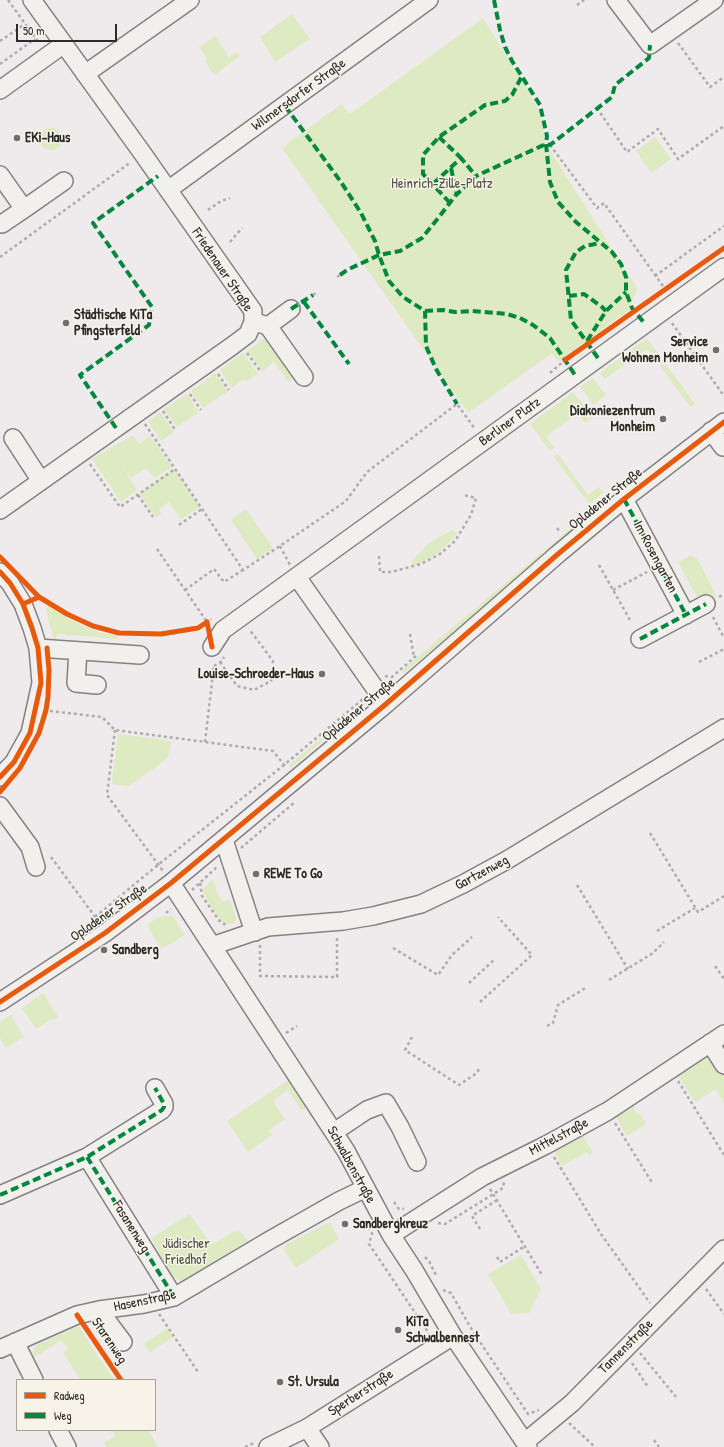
<!DOCTYPE html>
<html>
<head>
<meta charset="utf-8">
<style>
  body { margin:0 }
  #map { position:relative; width:724px; height:1447px; overflow:hidden; background:#efebec; font-family:"Patrick Hand",sans-serif }
  canvas { display:block }
  .legend { position:absolute; left:16px; top:1379px; width:140px; height:52px; box-sizing:border-box; background:#f7f3e8; border:1px solid #a5a39c; margin:0; padding:5px 7px; list-style:none; font-size:12px; color:#2b2b2b }
  .legend li { display:flex; align-items:center; gap:8px; height:20px }
  .legend b { width:20px; border:1px solid #a5a39c }
  .scale { position:absolute; left:16px; top:24px; width:101px; height:18px; box-sizing:border-box; border:2px solid #2b2b2b; border-top:0; padding-left:5px; font-size:12px; line-height:14px; white-space:nowrap; color:#2b2b2b; -webkit-text-stroke:3px #f7f3e8; paint-order:stroke }
</style>
</head>
<body>
<div id="map">
<canvas width="724" height="1447"></canvas>
<ul class="legend">
<li><b style="height:5px;background:#e8590c"></b>Radweg</li>
<li><b style="height:5px;background:#00873e"></b>Weg</li>
</ul>
<div class="scale">50 m</div>
</div>
<script>
const c = document.querySelector('canvas').getContext('2d');
c.lineJoin = 'round';
function paint(path, color) { c.fillStyle = color; c.fill(path, 'evenodd'); }
const poly = rows => new Path2D(rows.map(r => 'M' + r).join(''));
function strokePath(path, color, width, dash) { c.strokeStyle = color; c.lineWidth = width; c.lineCap = dash ? 'butt' : 'round'; c.setLineDash(dash || []); c.stroke(path); }
function write(font, color, halo, rows, align = 'center') {
  c.font = font + ' "Patrick Hand",sans-serif'; c.lineWidth = 3; c.setLineDash([]); c.textBaseline = 'middle'; c.strokeStyle = halo; c.fillStyle = color; for (const [text, x, y, turn = 0] of rows) {
    c.save(); c.translate(x, y); c.rotate((+turn || 0) * Math.PI / 180); c.textAlign = isNaN(turn) ? turn : align; if (halo) c.strokeText(text, 0, 0); c.fillText(text, 0, 0); c.restore();
  }
}
paint(poly([
  [292,14,310,39,275,62,260,37],
  [483,18,526,87,539,111,546,144,637,288,629,310,559,361,551,354,468,413,282,148,341,104,350,114],
  [215,36,229,57,237,52,240,56,214,75,205,61,207,59,199,47],
  '40 139a11 11 0 1 1 22 0a11 11 0 1 1-22 0Z',
  [655,137,671,159,651,173,636,151],
  [266,337,295,377,288,382,274,362,262,371,247,351],
  [647,338,660,356,655,359,647,349,605,379,600,373],
  [243,353,258,374,246,382,244,379,232,388,220,370],
  [665,363,695,404,690,407,660,366],
  [215,373,228,391,203,408,191,391],
  [593,378,606,395,593,405,580,387],
  [573,392,584,405,580,408,588,419,592,417,593,418,585,423,578,413,546,436,554,448,550,451,530,424],
  [187,394,199,412,177,427,164,409],
  [160,412,174,432,161,441,148,421],
  [133,435,139,444,150,436,172,467,155,478,146,468,131,478,121,464,137,490,121,502,92,459],
  [558,454,588,495,599,487,603,493,589,504,554,457],
  [175,469,200,507,181,519,169,502,159,509,161,514,156,518,139,494],
  [594,508,596,511,546,553,544,551],
  [246,509,273,548,257,559,231,520],
  [453,530,457,534,442,550,423,562,414,565,411,562,428,544,437,538],
  [541,553,543,556,460,627,404,673,402,670],
  [691,555,698,560,716,595,700,603,678,562],
  [49,606,81,625,102,633,118,636,118,639,57,634,56,643,54,642,46,609],
  [365,701,359,710,291,768,289,765],
  [118,734,171,741,168,758,129,786,112,784,113,772],
  [212,880,214,881,217,893,223,902,230,900,237,921,235,921,235,923,225,924,222,922,213,910,203,893,203,889],
  [173,916,185,935,161,949,147,925,158,917],
  [43,993,58,1017,53,1020,52,1019,36,1029,22,1008],
  [11,1015,24,1037,6,1048,0,1038,0,1022],
  [713,1053,724,1070,724,1103,716,1089,695,1102,678,1076],
  [290,1079,308,1105,301,1110,288,1090,273,1101,285,1119,269,1130,272,1135,248,1152,227,1121],
  [633,1107,638,1115,640,1114,646,1124,627,1136,616,1117],
  [583,1136,593,1153,589,1155,587,1152,562,1166,554,1151],
  [190,1214,211,1245,231,1233,238,1231,242,1234,248,1241,219,1258,221,1261,185,1281,181,1281,178,1280,171,1274,151,1238],
  [330,1222,339,1239,296,1268,284,1250,285,1245],
  [521,1255,541,1289,529,1313,511,1314,488,1274],
  [79,1326,97,1355,115,1380,81,1380,63,1353,68,1349,62,1340,33,1358,34,1350,36,1345],
  [167,1328,173,1337,150,1353,144,1344],
  [112,1430,148,1430,158,1447,106,1447,104,1443,115,1436]
]), '#ddeac2');
const minor = poly([
  [616,0,650,45,714,0],
  [85,74,190,0],
  [0,90,64,44],
  [0,175,24,209,2,224],
  [168,190,429,0],
  [24,209,64,181],
  [258,323,268,326,291,309],
  [268,326,304,377],
  [711,431,723,447,724,447],
  [13,438,41,481],
  [624,499,686,615],
  [0,510,232,346,248,334,253,322,253,311,143,154,32,0],
  [0,572,10,583,23,604,32,628,38,648,41,683,30,733,14,762,0,777],
  [297,577,386,704],
  [640,639,706,604],
  [212,647,223,630,724,267],
  [38,648,140,655],
  [78,651,76,683,97,685],
  [0,806,30,847,36,867],
  [224,840,251,923,255,932],
  [171,883,346,1151,391,1235,414,1270,453,1336,528,1447],
  [212,946,268,927,343,921,373,916,421,904,463,884,507,860,724,728],
  [0,1002,105,933,171,883,386,704,558,554,624,499,724,422],
  [710,1043,724,1065],
  [334,1132,367,1110,386,1103,400,1127,417,1162],
  [87,1157,174,1297],
  [0,1195,87,1157,162,1110,164,1107,164,1104,155,1088],
  [391,1235,482,1177,546,1145,608,1111,724,1034],
  [99,1310,123,1342],
  [15,1342,34,1380],
  [0,1349,77,1315,99,1310,144,1304,174,1297,270,1240,339,1201,366,1188],
  [307,1428,320,1447],
  [58,1430,67,1447],
  [525,1442,572,1403,724,1249],
  [268,1447,307,1428,453,1336]
]);
strokePath(minor, '#838182', 20);
strokePath(poly([
  [8,0,39,43],
  [577,5,584,0],
  [0,41,25,24],
  [678,43,710,87,724,77],
  [0,64,35,39],
  [597,108,627,152,658,129,678,159,724,126],
  [550,145,597,208,604,203,665,289],
  [208,210,221,201,230,198],
  [230,242,242,228],
  [0,257,131,162],
  [655,276,724,226],
  [337,277,340,275],
  [313,295,317,292],
  [672,323,724,396],
  [247,353,261,372],
  [550,373,565,360],
  [218,374,229,390],
  [190,394,201,410],
  [163,411,176,431],
  [145,424,243,570,280,546,346,501,367,472,457,404,475,429],
  [90,464,120,507,175,469],
  [138,495,153,517],
  [179,525,202,509],
  [557,528,560,532],
  [280,546,290,565],
  [157,549,207,622],
  [379,556,380,572,391,572,421,564,440,554,455,541,471,515,476,498,464,495],
  [599,565,630,620],
  [185,590,214,569,224,582,243,570],
  [613,590,647,572],
  [719,597,724,594],
  [36,598,39,597,67,614,93,626,119,633,161,634,198,628,211,619],
  [713,617,724,638],
  [410,634,414,657],
  [220,662,237,686,254,690,271,681,273,661,249,629],
  [699,662,724,649],
  [214,666,222,661,224,657],
  [385,676,392,677,417,655],
  [50,711,102,717,115,730,273,751,285,766],
  [115,730,107,795,163,871],
  [205,742,214,665],
  [650,833,698,912,724,896],
  [241,848,295,802],
  [51,857,96,918],
  [200,883,202,896,221,923,227,925],
  [577,885,628,969],
  [192,890,218,866],
  [166,913,171,909],
  [95,917,159,864,284,765,363,699,363,697],
  [657,931,695,908],
  [260,945,260,976,337,977,337,936],
  [393,948,438,975,452,955,472,937],
  [715,966,724,979],
  [609,980,653,953,664,942],
  [469,983,494,960],
  [480,1002,532,955,498,917],
  [547,1026,553,1023,558,1005,587,987],
  [286,1033,297,1026],
  [412,1037,405,1050,459,1085,477,1073,479,1069],
  [678,1081,724,1155],
  [615,1123,653,1184],
  [554,1157,601,1234,650,1303],
  [490,1189,542,1275],
  [394,1202,399,1209,404,1209],
  [365,1222,372,1233,369,1244,430,1335],
  [438,1223,445,1224,503,1188,504,1182],
  [480,1229,472,1216,497,1200],
  [425,1257,429,1261,436,1275],
  [497,1257,500,1262,525,1246],
  [706,1289,724,1314],
  [443,1290,451,1293,472,1330,528,1414,539,1410],
  [159,1314,198,1372],
  [85,1327,121,1380],
  [640,1353,676,1397],
  [632,1363,648,1387],
  [569,1423,595,1447],
  [654,1440,659,1447],
  [245,1447,254,1443]
]), '#aeacab', 2.5, [3, 3]);
strokePath(minor, '#f2f0ed', 17);
strokePath(poly([
  [494,0,500,30,505,47,512,61,540,105,547,136,546,144,550,182,558,202,576,222,612,252,621,264,626,277,626,292,632,308,645,324],
  [285,106,341,182,361,213,375,241,379,255,389,281,403,297,425,311,426,346,436,369,457,404],
  [439,137,461,158],
  [451,168,457,195],
  [433,184,461,158,476,176],
  [450,203,423,174,423,155,439,137,485,105,505,101,512,95,522,76],
  [340,275,347,270,379,255,400,251,422,238,439,217,455,196,476,176,546,144,550,145,612,97,615,85,649,58,650,45],
  [569,296,584,294,602,307,606,311],
  [304,302,349,364],
  [291,309,313,295],
  [425,311,443,310,455,312,472,311,507,314,520,318,533,325,550,338,575,375],
  [587,341,606,311,626,292],
  [598,358,571,320,566,270,576,252,585,246,600,243],
  [116,428,80,375,149,325,152,307,93,223,158,176],
  [624,499,686,615],
  [640,639,706,604],
  [87,1157,174,1297],
  [0,1195,87,1157,162,1110,164,1107,164,1104,155,1088]
]), '#00873e', 4, [8, 4]);
strokePath(poly([
  [565,360,724,248],
  [0,557,39,597],
  [0,572,10,583,23,604,32,628,38,648,41,683,30,733,14,762,0,777],
  [23,604,39,597,67,614,93,626,119,633,161,634,198,628,207,622,212,647],
  [0,792,20,768,39,733,46,710,48,697,49,670,47,648],
  [0,1002,105,933,171,883,386,704,558,554,624,499,724,422],
  [77,1315,121,1380]
]), '#e8590c', 5);
for (const [x, y, r, color] of [
  [17,138,4,"#706e6f"],
  [66,323,4,"#706e6f"],
  [716,350,4,"#706e6f"],
  [663,419,4,"#706e6f"],
  [322,674,4,"#706e6f"],
  [256,874,4,"#706e6f"],
  [104,950,4,"#706e6f"],
  [345,1224,4,"#706e6f"],
  [398,1330,4,"#706e6f"],
  [280,1382,4,"#706e6f"]
]) { const dot = new Path2D(); dot.arc(x, y, r, 0, 2 * Math.PI); c.fillStyle = color; c.fill(dot); strokePath(dot, '#f7f3e8', 1.5); }
write('14px', '#2b2b2b', '#f7f3e8', [
  ["Wilmersdorfer Straße",299,95,-36],
  ["Friedenauer Straße",222,270,56],
  ["Berliner Platz",510,422,-36],
  ["Opladener Straße",606,499,-39],
  ["Im Rosengarten",655,557,62],
  ["Opladener Straße",359,710,-40],
  ["Gartzenweg",482,873,-28],
  ["Opladener Straße",109,913,-35],
  ["Mittelstraße",559,1137,-28],
  ["Schwalbenstraße",351,1165,61],
  ["Fasanenweg",131,1227,58],
  ["Hasenstraße",145,1301,-12],
  ["Starenweg",109,1341,56],
  ["Tannenstraße",626,1347,-45],
  ["Sperberstraße",361,1393,-33]
]);
write('bold 14px', '#2b2b2b', '#f7f3e8', [
  ["EKi-Haus",25,138],
  ["Städtische KiTa",74,315],
  ["Pfingsterfeld",74,331],
  ["Service",708,342,"right"],
  ["Wohnen Monheim",708,358,"right"],
  ["Diakoniezentrum",655,411,"right"],
  ["Monheim",655,427,"right"],
  ["Louise-Schroeder-Haus",314,674,"right"],
  ["REWE To Go",264,874],
  ["Sandberg",112,950],
  ["Sandbergkreuz",353,1224],
  ["KiTa",406,1322],
  ["Schwalbennest",406,1338],
  ["St. Ursula",288,1382]
], 'left');
write('14px', '#4c5142', '#f7f3e8', [
  ["Heinrich-Zille-Platz",442,184],
  ["Jüdischer",186,1244],
  ["Friedhof",186,1260]
]);
</script>
</body>
</html>
